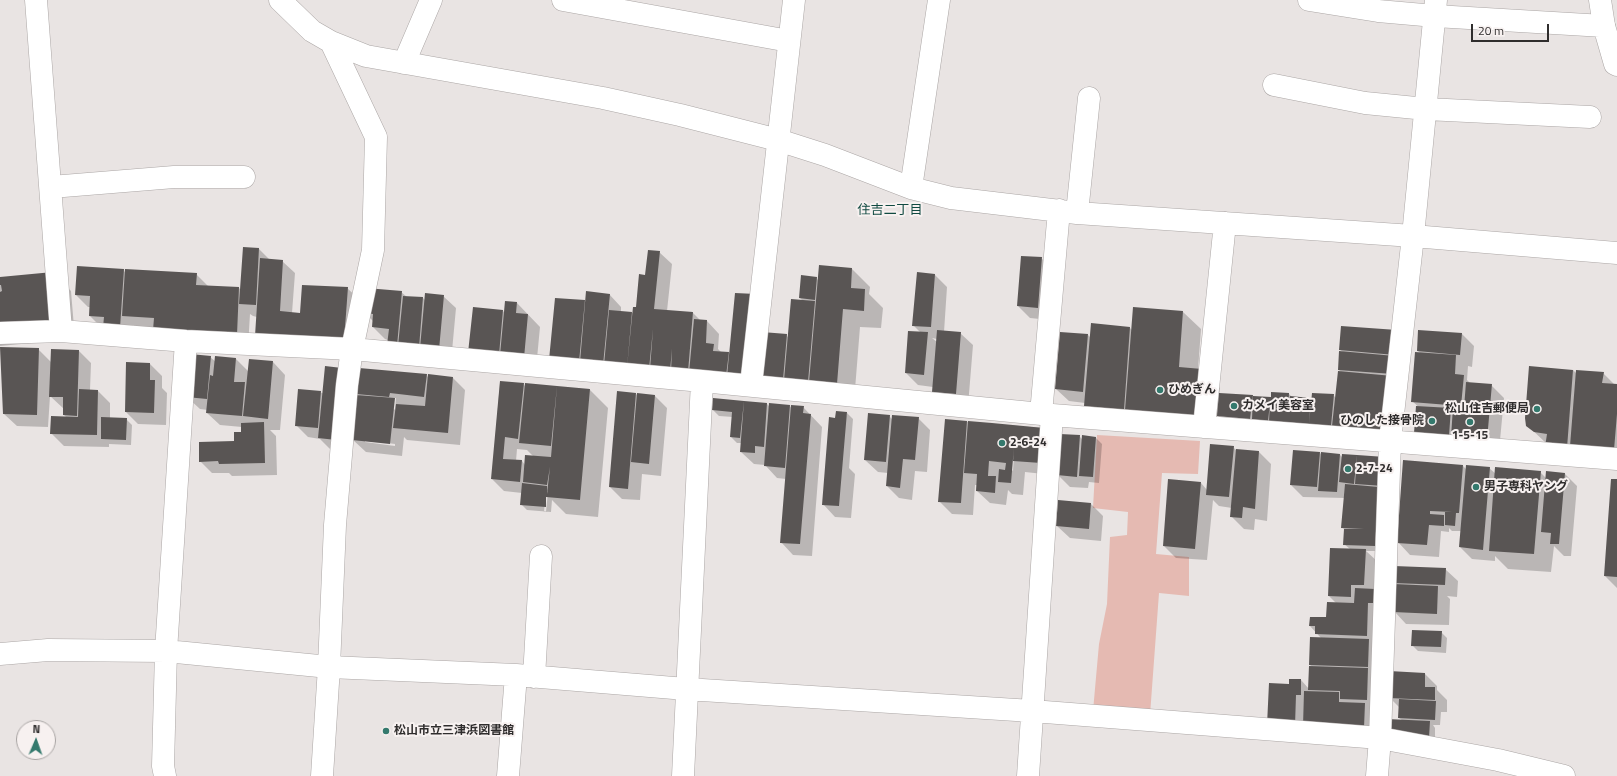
<!DOCTYPE html>
<html>
<head>
<meta charset="utf-8">
<style>
  body { margin:0 }
  #map { position:relative; width:1617px; height:776px; overflow:hidden; background:#e9e4e3; font-family:"Titillium Web",sans-serif }
  canvas { display:block }
  .north { position:absolute; left:16px; top:720px; width:40px; height:40px; box-sizing:border-box; background:#f7f1f0; border:1px solid #a7a3a2; border-radius:50%; rotate:2deg; font-size:11px; font-weight:700; line-height:16px; text-align:center; color:#2f2d2d }
  .north::after { content:''; display:block; margin:auto; width:14px; height:18px; background:#34796d; clip-path:polygon(50% 0,100% 100%,50% 72%,0 100%) }
  .scale { position:absolute; left:1471px; top:24px; width:78px; height:18px; box-sizing:border-box; border:2px solid #2f2d2d; border-top:0; padding-left:5px; font-size:12px; line-height:14px; white-space:nowrap; color:#2f2d2d; -webkit-text-stroke:3px #f7f1f0; paint-order:stroke }
</style>
</head>
<body>
<div id="map">
<canvas width="1617" height="776"></canvas>
<div class="north">N</div>
<div class="scale">20 m</div>
</div>
<script>
const c = document.querySelector('canvas').getContext('2d');
c.lineJoin = 'round';
function paint(path, color) { c.fillStyle = color; c.fill(path, 'evenodd'); }
const poly = rows => new Path2D(rows.map(r => 'M' + r).join(''));
function strokePath(path, color, width, dash) { c.strokeStyle = color; c.lineWidth = width; c.lineCap = dash ? 'butt' : 'round'; c.setLineDash(dash || []); c.stroke(path); }
function write(font, color, halo, rows, align = 'center') {
  c.font = font + ' "Titillium Web","Noto Sans JP",sans-serif'; c.lineWidth = 4; c.setLineDash([]); c.textBaseline = 'middle'; c.strokeStyle = halo; c.fillStyle = color; for (const [text, x, y, turn = 0] of rows) {
    c.save(); c.translate(x, y); c.rotate((+turn || 0) * Math.PI / 180); c.textAlign = isNaN(turn) ? turn : align; if (halo) c.strokeText(text, 0, 0); c.fillText(text, 0, 0); c.restore();
  }
}
paint(poly([
  [1097,435,1200,441,1198,474,1162,473,1156,554,1189,557,1189,596,1159,593,1150,715,1093,711,1099,644,1107,604,1110,537,1127,535,1128,512,1093,508]
]), '#e5bab2');
paint(poly([
  [244,248,259,249,270,260,282,261,295,273,292,313,301,314,347,288,360,300,356,353,257,317,253,316,250,314,248,347,141,333,133,325,132,340,102,328,90,316,91,307,88,307,76,295,123,270,126,273,196,274,208,286,239,288,241,290],
  [659,252,672,264,667,311,693,313,701,321,707,321,719,334,718,349,721,352,730,353,765,333,786,335,789,338,803,301,800,298,816,278,818,280,820,266,852,269,870,287,869,294,883,308,881,328,860,327,854,402,563,372,584,301,586,304,609,294,621,307,621,312,633,313,637,308,646,276],
  [1041,258,1054,270,1050,320,1030,318,1018,306],
  [53,273,71,291,75,339,0,346,0,278],
  [918,273,935,275,947,287,944,332,960,333,973,345,968,406,945,404,933,392,933,387,918,385,906,373,921,333,913,325],
  [932,338,937,339,937,342],
  [401,292,407,297,423,298,425,300,443,296,456,308,451,362,385,339,373,327,373,321,365,313],
  [517,303,540,327,536,369,469,352,503,311,505,313],
  [1183,312,1201,329,1198,370,1202,370,1220,388,1219,394,1252,396,1254,398,1272,399,1289,394,1292,397,1310,399,1312,401,1333,395,1336,398,1342,373,1339,370,1343,352,1340,350,1396,331,1397,442,1230,428,1217,415,1216,433,1103,424,1085,406,1085,403,1069,401,1056,389,1088,335,1090,337,1130,328,1132,330],
  [1462,334,1474,346,1472,367,1468,366,1467,380,1471,384,1491,385,1504,398,1499,451,1464,448,1412,401,1420,353,1418,351],
  [38,349,51,362,79,351,91,363,90,390,98,391,110,403,110,418,126,419,132,425,131,445,109,444,109,447,64,446,51,433,66,417,64,415,64,409,50,396,48,427,17,426,4,414],
  [210,357,216,362,236,359,249,372,250,360,273,362,285,375,280,430,270,430,276,436,277,475,232,476,229,473,212,473,200,461,235,442,242,433,242,427,220,425,207,413,208,410,200,409,187,397],
  [150,364,162,376,162,388,167,393,166,425,138,424,126,412],
  [342,369,331,450,320,439,308,437,296,425,299,390,323,393],
  [1573,370,1577,374,1603,373,1615,385,1617,385,1617,466,1547,444,1527,425],
  [426,375,428,377,453,378,465,390,460,445,407,440,404,437,402,456,366,452,353,440,360,396,357,394],
  [394,398,396,398,395,410,393,408],
  [365,440,395,444,395,446,365,442],
  [500,382,523,384,525,386,556,387,558,389,558,387,590,390,608,408,598,517,566,514,552,500,551,512,527,510,521,504,522,493,504,491,492,479],
  [517,449,527,450,534,457,525,465,522,461,516,461],
  [546,491,548,491,546,512,544,512],
  [618,393,655,396,667,408,661,476,642,474,640,500,622,499,610,487],
  [743,402,745,404,767,404,769,406,789,406,792,408,803,407,822,427,812,556,793,555,781,542,786,479,777,478,765,465,754,464,741,452,742,443,737,443,731,437,733,417,719,416,713,410],
  [847,413,853,419,849,468,855,474,851,518,835,517,823,504],
  [889,416,892,419,918,418,930,430,927,472,915,471,912,500,899,498,887,486,888,473,878,472,865,460],
  [946,420,1044,428,1053,475,1025,472,1023,495,1012,494,1008,490,1006,505,990,503,977,491,978,485,975,485,973,515,952,514,939,501],
  [1012,455,1014,456,1013,471,1011,469],
  [1079,436,1083,440,1096,438,1102,444,1099,483,1089,482,1088,488,1070,487,1058,475],
  [1233,447,1236,450,1259,452,1271,464,1267,521,1255,519,1254,530,1244,529,1232,517,1232,508,1219,506,1213,500,1207,560,1176,558,1164,546,1201,483,1207,490],
  [1320,453,1322,455,1322,453,1340,455,1342,457,1356,456,1358,458,1385,458,1380,551,1366,551,1378,562,1376,740,1280,737,1290,685,1301,680,1309,689,1312,667,1310,665,1321,638,1310,626,1327,618,1336,603,1329,596,1350,549,1344,544,1345,530,1342,527,1345,498,1303,497,1291,485],
  [1463,466,1466,469,1489,468,1496,474,1540,472,1546,478,1565,474,1577,486,1571,556,1564,556,1554,546,1551,572,1508,569,1495,556,1495,561,1472,559,1460,547,1461,531,1452,531,1449,528,1449,532,1441,531,1439,557,1410,555,1398,542],
  [1617,480,1617,588,1605,576],
  [1059,501,1091,504,1103,516,1101,541,1070,538,1057,526],
  [1445,569,1458,581,1457,597,1447,596,1450,599,1449,625,1406,624,1394,611,1394,582],
  [1441,632,1447,638,1446,653,1418,651,1412,645],
  [1425,674,1437,686,1437,690,1447,700,1447,712,1441,712,1440,725,1433,725,1435,728,1435,743,1399,718,1399,707,1389,697]
]), '#0003');
paint(poly([
  [243,247,259,248,256,305,239,304],
  [648,250,660,251,654,309,693,312,688,372,671,371,672,349,670,371,650,369,653,329,649,369,627,367,633,307,636,307,639,274,645,275],
  [1021,256,1042,257,1038,308,1017,306],
  [260,258,283,260,280,311,300,313,302,285,348,287,344,341,255,336],
  [819,265,852,268,851,288,865,289,864,311,843,309,837,384,809,382],
  [77,266,124,269,120,328,103,327,104,317,89,316,90,296,75,295],
  [125,269,197,273,196,285,239,287,237,335,153,330,154,318,122,316],
  [53,272,57,322,0,326,0,292,2,291,1,285,0,285,0,277],
  [917,272,935,274,931,327,912,326],
  [801,275,817,277,815,300,799,298],
  [366,288,402,291,397,346,387,345,389,329,372,327,373,314,364,313],
  [586,291,610,294,603,365,580,362],
  [425,293,444,295,439,350,420,348],
  [735,293,756,294,748,378,727,376],
  [403,296,423,297,419,348,398,346],
  [555,298,585,300,579,362,549,360],
  [791,299,815,301,808,382,784,380],
  [505,301,517,302,516,313,528,314,524,358,500,355],
  [473,307,503,310,499,355,468,353],
  [1133,307,1183,311,1179,367,1202,369,1198,416,1125,410],
  [609,310,632,312,627,367,604,365],
  [694,319,707,320,706,343,714,344,713,351,729,352,726,376,689,373],
  [1091,323,1130,327,1124,410,1084,406],
  [1341,326,1397,330,1395,355,1339,350],
  [937,330,961,332,956,394,932,392],
  [1418,330,1462,333,1460,355,1417,351],
  [908,331,928,332,924,375,905,373],
  [762,332,787,334,783,380,758,378],
  [1060,332,1088,334,1083,392,1055,389],
  [0,347,39,348,37,415,3,414],
  [51,349,79,350,77,416,63,415,63,397,49,397],
  [1339,351,1395,356,1393,374,1338,370],
  [1415,352,1456,355,1455,374,1464,375,1461,406,1411,402],
  [190,354,211,356,207,399,186,397],
  [215,356,236,358,234,382,245,382,242,416,206,413,210,375,213,376],
  [249,359,273,361,268,419,243,416],
  [126,362,150,363,150,380,155,380,154,413,125,412],
  [325,366,342,368,336,440,318,438],
  [1529,366,1573,370,1567,448,1545,447,1547,434,1534,432,1526,426,1525,418],
  [359,368,427,374,424,397,390,393,389,397,356,394],
  [1576,370,1604,372,1602,383,1617,384,1617,414,1614,450,1570,446],
  [1338,371,1393,376,1385,430,1332,426],
  [428,374,453,377,448,433,393,428,396,404,425,406],
  [500,381,524,383,518,439,505,437,503,459,522,460,520,482,491,479],
  [1466,382,1492,384,1487,440,1451,437,1453,407,1464,408],
  [525,383,557,386,551,446,519,443],
  [557,386,590,389,580,500,546,497,546,507,520,505,522,483,547,486,547,494,550,467,547,485,523,482,525,455,551,457],
  [79,389,98,390,97,435,50,434,51,416,78,417],
  [298,389,321,391,318,428,295,426],
  [617,391,636,393,628,489,609,487],
  [1271,392,1289,393,1288,413,1290,396,1311,398,1309,424,1269,421,1270,403,1268,421,1252,419,1253,396,1271,397],
  [637,393,655,395,649,464,631,462],
  [1219,393,1253,395,1250,419,1217,416],
  [1312,393,1334,394,1331,426,1309,424],
  [356,395,395,398,390,444,352,440],
  [713,398,744,401,740,438,730,437,732,412,712,410],
  [744,401,767,403,764,447,755,446,755,453,740,452],
  [769,403,790,405,785,468,764,466],
  [791,405,804,406,803,413,811,414,800,544,780,543],
  [1416,406,1451,408,1449,436,1414,433],
  [836,411,847,412,839,506,822,505,829,417,835,418],
  [868,413,890,415,886,462,864,460],
  [892,415,919,417,915,460,903,459,900,488,886,486],
  [101,417,127,418,126,440,101,439],
  [945,419,967,421,961,503,938,502],
  [968,421,992,423,990,448,992,423,1044,428,1041,463,1013,461,1014,447,1011,483,998,482,999,469,1005,470,1006,463,989,461,988,476,996,476,995,493,976,491,977,474,964,473],
  [264,422,265,463,219,464,218,461,199,462,199,442,234,441,234,432,241,432,241,423],
  [1060,434,1080,435,1077,477,1057,475],
  [1082,435,1096,437,1093,477,1079,476],
  [1210,444,1234,446,1229,497,1206,495],
  [1236,449,1259,451,1255,509,1243,507,1242,518,1230,517],
  [1293,450,1320,452,1317,487,1290,485],
  [1321,452,1340,454,1337,492,1318,491],
  [1342,454,1357,455,1354,484,1339,482],
  [1357,455,1385,457,1383,486,1355,484],
  [1403,460,1463,465,1459,513,1456,513,1455,526,1445,525,1445,512,1452,512,1430,511,1430,514,1444,515,1444,526,1429,525,1427,545,1397,543],
  [1466,465,1490,467,1483,550,1459,547],
  [1495,467,1541,471,1534,554,1489,551],
  [1546,471,1565,473,1559,544,1550,544,1551,533,1541,532],
  [1168,479,1201,482,1195,549,1163,546],
  [1611,479,1617,479,1617,577,1604,576],
  [1345,484,1379,487,1375,546,1343,545,1344,529,1364,529,1341,528],
  [1058,500,1091,503,1089,529,1056,526],
  [1330,548,1366,549,1364,585,1351,585,1351,597,1328,596],
  [1394,566,1446,568,1445,585,1393,583],
  [1394,584,1438,586,1437,614,1393,612],
  [1355,588,1375,589,1375,603,1368,603,1367,636,1315,634,1315,626,1309,626,1310,617,1326,617,1327,602,1354,603],
  [1412,630,1442,631,1441,647,1411,646],
  [1310,637,1369,639,1368,667,1309,665],
  [1309,666,1368,668,1367,700,1340,699,1340,691,1308,690],
  [1389,671,1425,673,1425,687,1435,687,1435,700,1388,698],
  [1289,679,1301,679,1301,695,1296,695,1295,726,1267,725,1269,683,1289,684],
  [1304,691,1339,692,1339,702,1365,703,1364,728,1303,726],
  [1399,699,1436,701,1435,720,1398,718],
  [1387,719,1430,721,1429,738,1386,736]
]), '#595554');
const minor = poly([
  [36,0,61,331],
  [280,0,312,31,331,42,366,56,603,98,680,115,778,140,825,155,911,188,951,198,1077,213,1413,236,1617,253],
  [563,0,789,41],
  [1600,0,1604,26],
  [404,63,431,0],
  [1274,85,1365,103,1426,109,1590,117],
  [51,187,174,177,244,177],
  [911,188,939,0],
  [1077,213,1089,98],
  [0,333,61,331,186,341,352,349,702,381,1052,415,1617,459],
  [751,385,794,0],
  [1041,414,1059,210],
  [1204,427,1225,223],
  [0,654,48,650,166,651,329,667,516,675,686,689,1032,711,1380,738,1498,760,1564,776],
  [534,677,541,556],
  [165,776,163,766,166,651,186,341],
  [322,776,329,667,335,525,347,385,352,349,373,250,376,137,331,42],
  [508,776,516,675],
  [683,776,702,381],
  [1028,776,1052,415],
  [1377,776,1380,738,1390,441,1413,236,1436,0]
]);
const major = poly([
  [1309,0,1378,11,1435,16,1604,26,1615,64,1617,65]
]);
strokePath(minor, '#aba6a5', 23);
strokePath(major, '#aba6a5', 23);
strokePath(minor, '#fff', 22);
strokePath(major, '#fff', 22);
for (const [x, y, r, color] of [
  [1160,390,4,"#34796d"],
  [1234,406,4,"#34796d"],
  [1537,409,4,"#34796d"],
  [1432,421,4,"#34796d"],
  [1470,422,4,"#34796d"],
  [1002,443,4,"#34796d"],
  [1348,469,4,"#34796d"],
  [1476,487,4,"#34796d"],
  [386,731,4,"#34796d"]
]) { const dot = new Path2D(); dot.arc(x, y, r, 0, 2 * Math.PI); c.fillStyle = color; c.fill(dot); strokePath(dot, '#f7f1f0', 1.5); }
write('bold 12px', '#2f2d2d', '#f7f1f0', [
  ["ひめぎん",1168,390],
  ["カメイ美容室",1242,406],
  ["松山住吉郵便局",1529,409,"right"],
  ["ひのした接骨院",1424,421,"right"],
  ["1-5-15",1470,436,"center"],
  ["2-6-24",1010,443],
  ["2-7-24",1356,469],
  ["男子専科ヤング",1484,487],
  ["松山市立三津浜図書館",394,731]
], 'left');
write('13px', '#104a41', '#f7f1f0', [
  ["住吉二丁目",890,211]
]);
</script>
</body>
</html>
